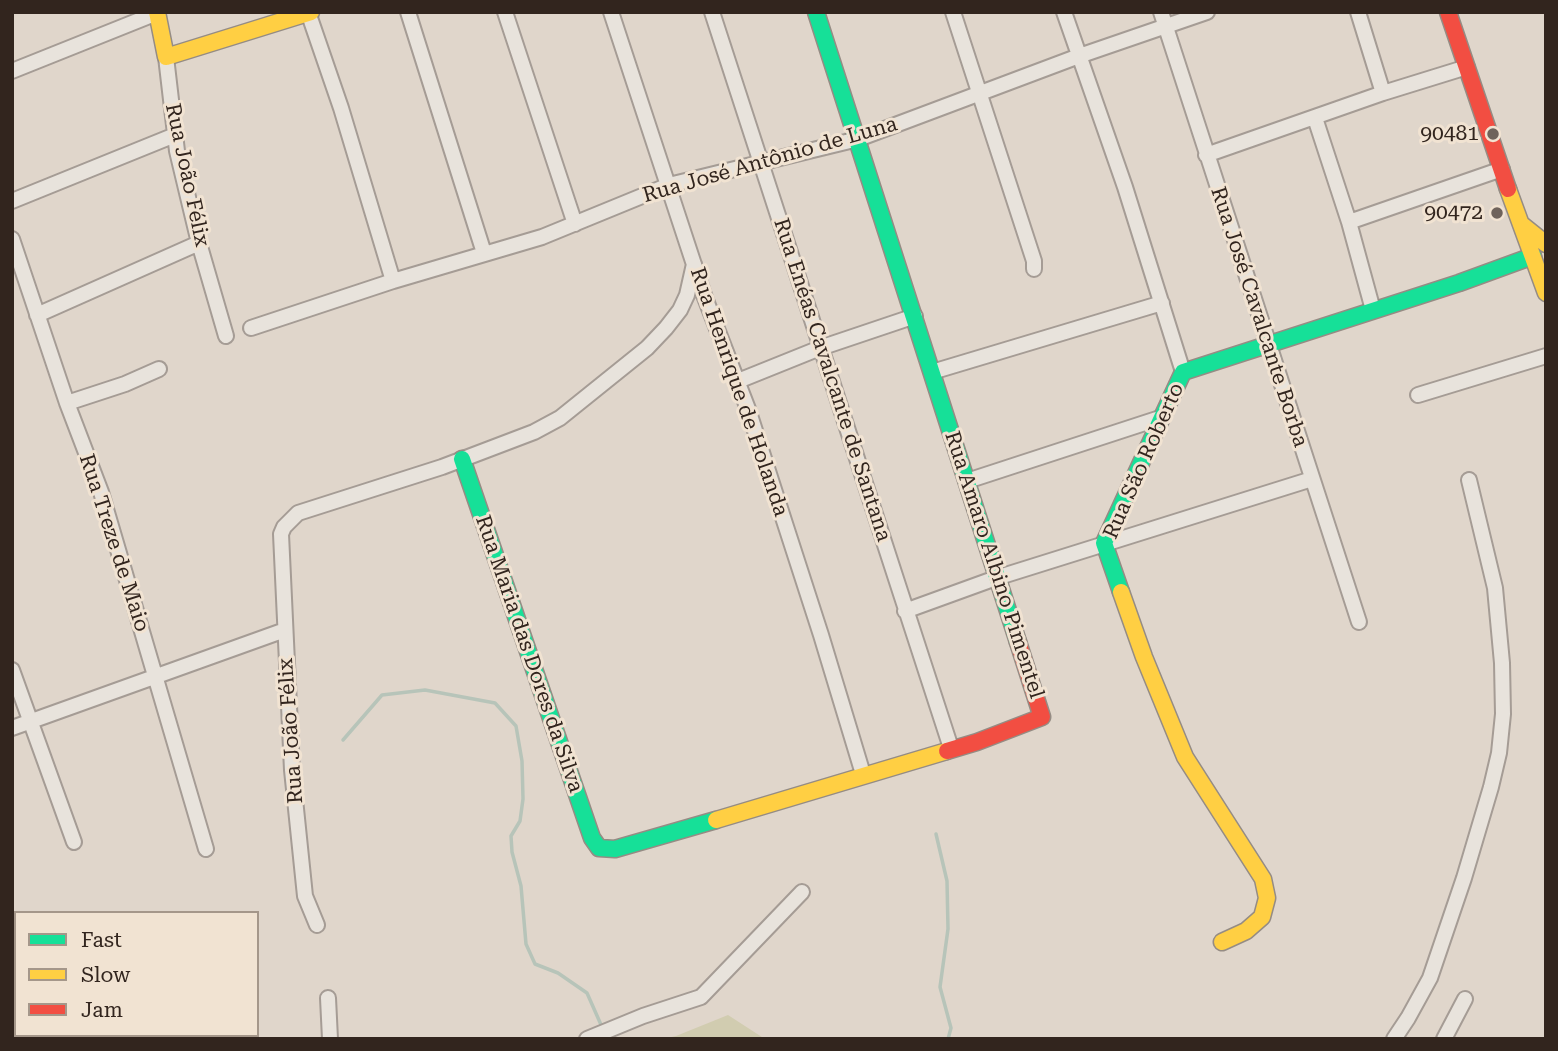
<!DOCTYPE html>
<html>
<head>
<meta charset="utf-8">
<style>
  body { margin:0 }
  #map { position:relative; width:1558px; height:1051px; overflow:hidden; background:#e0d6cb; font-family:"Roboto Serif",serif }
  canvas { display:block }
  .frame { position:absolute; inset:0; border:14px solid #32251e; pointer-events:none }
  .legend { position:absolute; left:14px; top:911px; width:245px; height:126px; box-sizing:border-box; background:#f1e3d2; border:2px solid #a5978a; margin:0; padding:9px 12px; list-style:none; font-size:21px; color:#32251e }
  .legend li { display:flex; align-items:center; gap:14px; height:35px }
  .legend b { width:35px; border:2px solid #a5978a }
</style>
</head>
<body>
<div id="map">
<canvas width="1558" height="1051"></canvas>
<div class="frame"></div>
<ul class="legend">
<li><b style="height:9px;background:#16e098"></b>Fast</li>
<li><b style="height:9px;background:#ffcf43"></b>Slow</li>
<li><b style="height:9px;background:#f24e42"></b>Jam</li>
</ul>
</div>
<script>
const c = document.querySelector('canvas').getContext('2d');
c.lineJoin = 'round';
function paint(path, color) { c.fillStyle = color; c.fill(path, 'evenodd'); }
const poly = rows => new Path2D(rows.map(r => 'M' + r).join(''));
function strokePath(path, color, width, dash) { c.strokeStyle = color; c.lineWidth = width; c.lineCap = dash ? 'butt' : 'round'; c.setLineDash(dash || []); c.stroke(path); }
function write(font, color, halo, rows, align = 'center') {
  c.font = font + ' "Roboto Serif",serif'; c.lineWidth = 6; c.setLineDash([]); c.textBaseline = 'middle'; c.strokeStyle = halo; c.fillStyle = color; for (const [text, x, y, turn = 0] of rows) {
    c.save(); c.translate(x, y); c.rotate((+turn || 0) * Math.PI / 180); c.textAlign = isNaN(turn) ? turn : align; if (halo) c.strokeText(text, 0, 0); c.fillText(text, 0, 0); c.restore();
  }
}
paint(poly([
  [728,1015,765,1039,662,1039,676,1036]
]), '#d1ccb0');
strokePath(poly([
  [343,740,382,695,425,690,495,703,516,726,522,761,523,799,520,821,511,836,512,852,521,886,526,944,535,964,558,973,587,993,602,1027],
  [936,834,947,881,948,929,940,987,951,1028,948,1039]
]), '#b7c4b9', 3.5);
const street = poly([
  [308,12,341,108,393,281],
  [408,12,484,253],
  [505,12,575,224],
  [611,12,704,295,748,409,821,635,863,774],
  [712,12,951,748],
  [953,12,1034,261,1034,269],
  [1064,12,1125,187,1183,372],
  [1161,12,1359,622],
  [1358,12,1383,93],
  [166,57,177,151,199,243,226,336],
  [12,71,157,13],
  [1315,118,1349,222,1373,310],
  [1206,155,1383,93,1467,67],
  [12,201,175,135],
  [1349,222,1502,169],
  [12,239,67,403,101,492,206,849],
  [37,315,199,243],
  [251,328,393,281,542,237,669,185,858,139,1079,56,1207,12],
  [932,372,1162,303],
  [738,381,820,348,915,316],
  [1418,395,1546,356],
  [67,403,125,384,159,369],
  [967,481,1160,418],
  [905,611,996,578,1312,479],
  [12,670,74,842],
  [12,728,285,630],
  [317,925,305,896,292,770,281,534,284,527,298,513,442,467,534,432,560,418,647,348,666,328,680,310,687,295,694,264],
  [328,998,330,1039],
  [587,1039,643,1016,701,997,802,892],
  [1394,1039,1408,1018,1430,978,1464,878,1491,787,1499,753,1503,714,1502,663,1495,588,1469,480],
  [1444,1039,1465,999]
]);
const fast = poly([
  [816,12,1018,642],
  [462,459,592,838,599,848,615,849,716,820],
  [1121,592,1104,543,1183,372,1459,283,1533,256]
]);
const slow = poly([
  [157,12,166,57,311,12],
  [1508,189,1546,293],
  [1521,224,1546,244],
  [1121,592,1144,657,1185,757,1263,879,1267,898,1262,917,1246,931,1222,942],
  [716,820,947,751]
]);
const jam = poly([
  [1448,12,1508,189],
  [947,751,977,742,1042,717,1018,642]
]);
strokePath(street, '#a59c95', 18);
strokePath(fast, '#958c84', 19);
strokePath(slow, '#958c84', 19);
strokePath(jam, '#958c84', 19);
strokePath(street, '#e8e3dc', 14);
strokePath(fast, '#16e098', 16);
strokePath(slow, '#ffcf43', 16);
strokePath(jam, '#f24e42', 16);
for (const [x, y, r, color] of [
  [1493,134,7,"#6f635b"],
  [1497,213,7,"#6f635b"]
]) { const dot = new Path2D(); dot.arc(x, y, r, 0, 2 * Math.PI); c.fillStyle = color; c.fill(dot); strokePath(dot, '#f1e3d2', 2.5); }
write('21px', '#32251e', '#f1e3d2', [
  ["90481",1479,134],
  ["90472",1483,213]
], 'right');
write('21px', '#32251e', '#f1e3d2', [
  ["Rua José Antônio de Luna",770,160,-16],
  ["Rua João Félix",187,175,78],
  ["Rua José Cavalcante Borba",1259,317,72],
  ["Rua Enéas Cavalcante de Santana",832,380,72],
  ["Rua Henrique de Holanda",739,392,71],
  ["Rua São Roberto",1144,461,-66],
  ["Rua Treze de Maio",114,543,72],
  ["Rua Amaro Albino Pimentel",994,565,72],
  ["Rua Maria das Dores da Silva",529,654,71],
  ["Rua João Félix",291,731,-94]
]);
</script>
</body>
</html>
